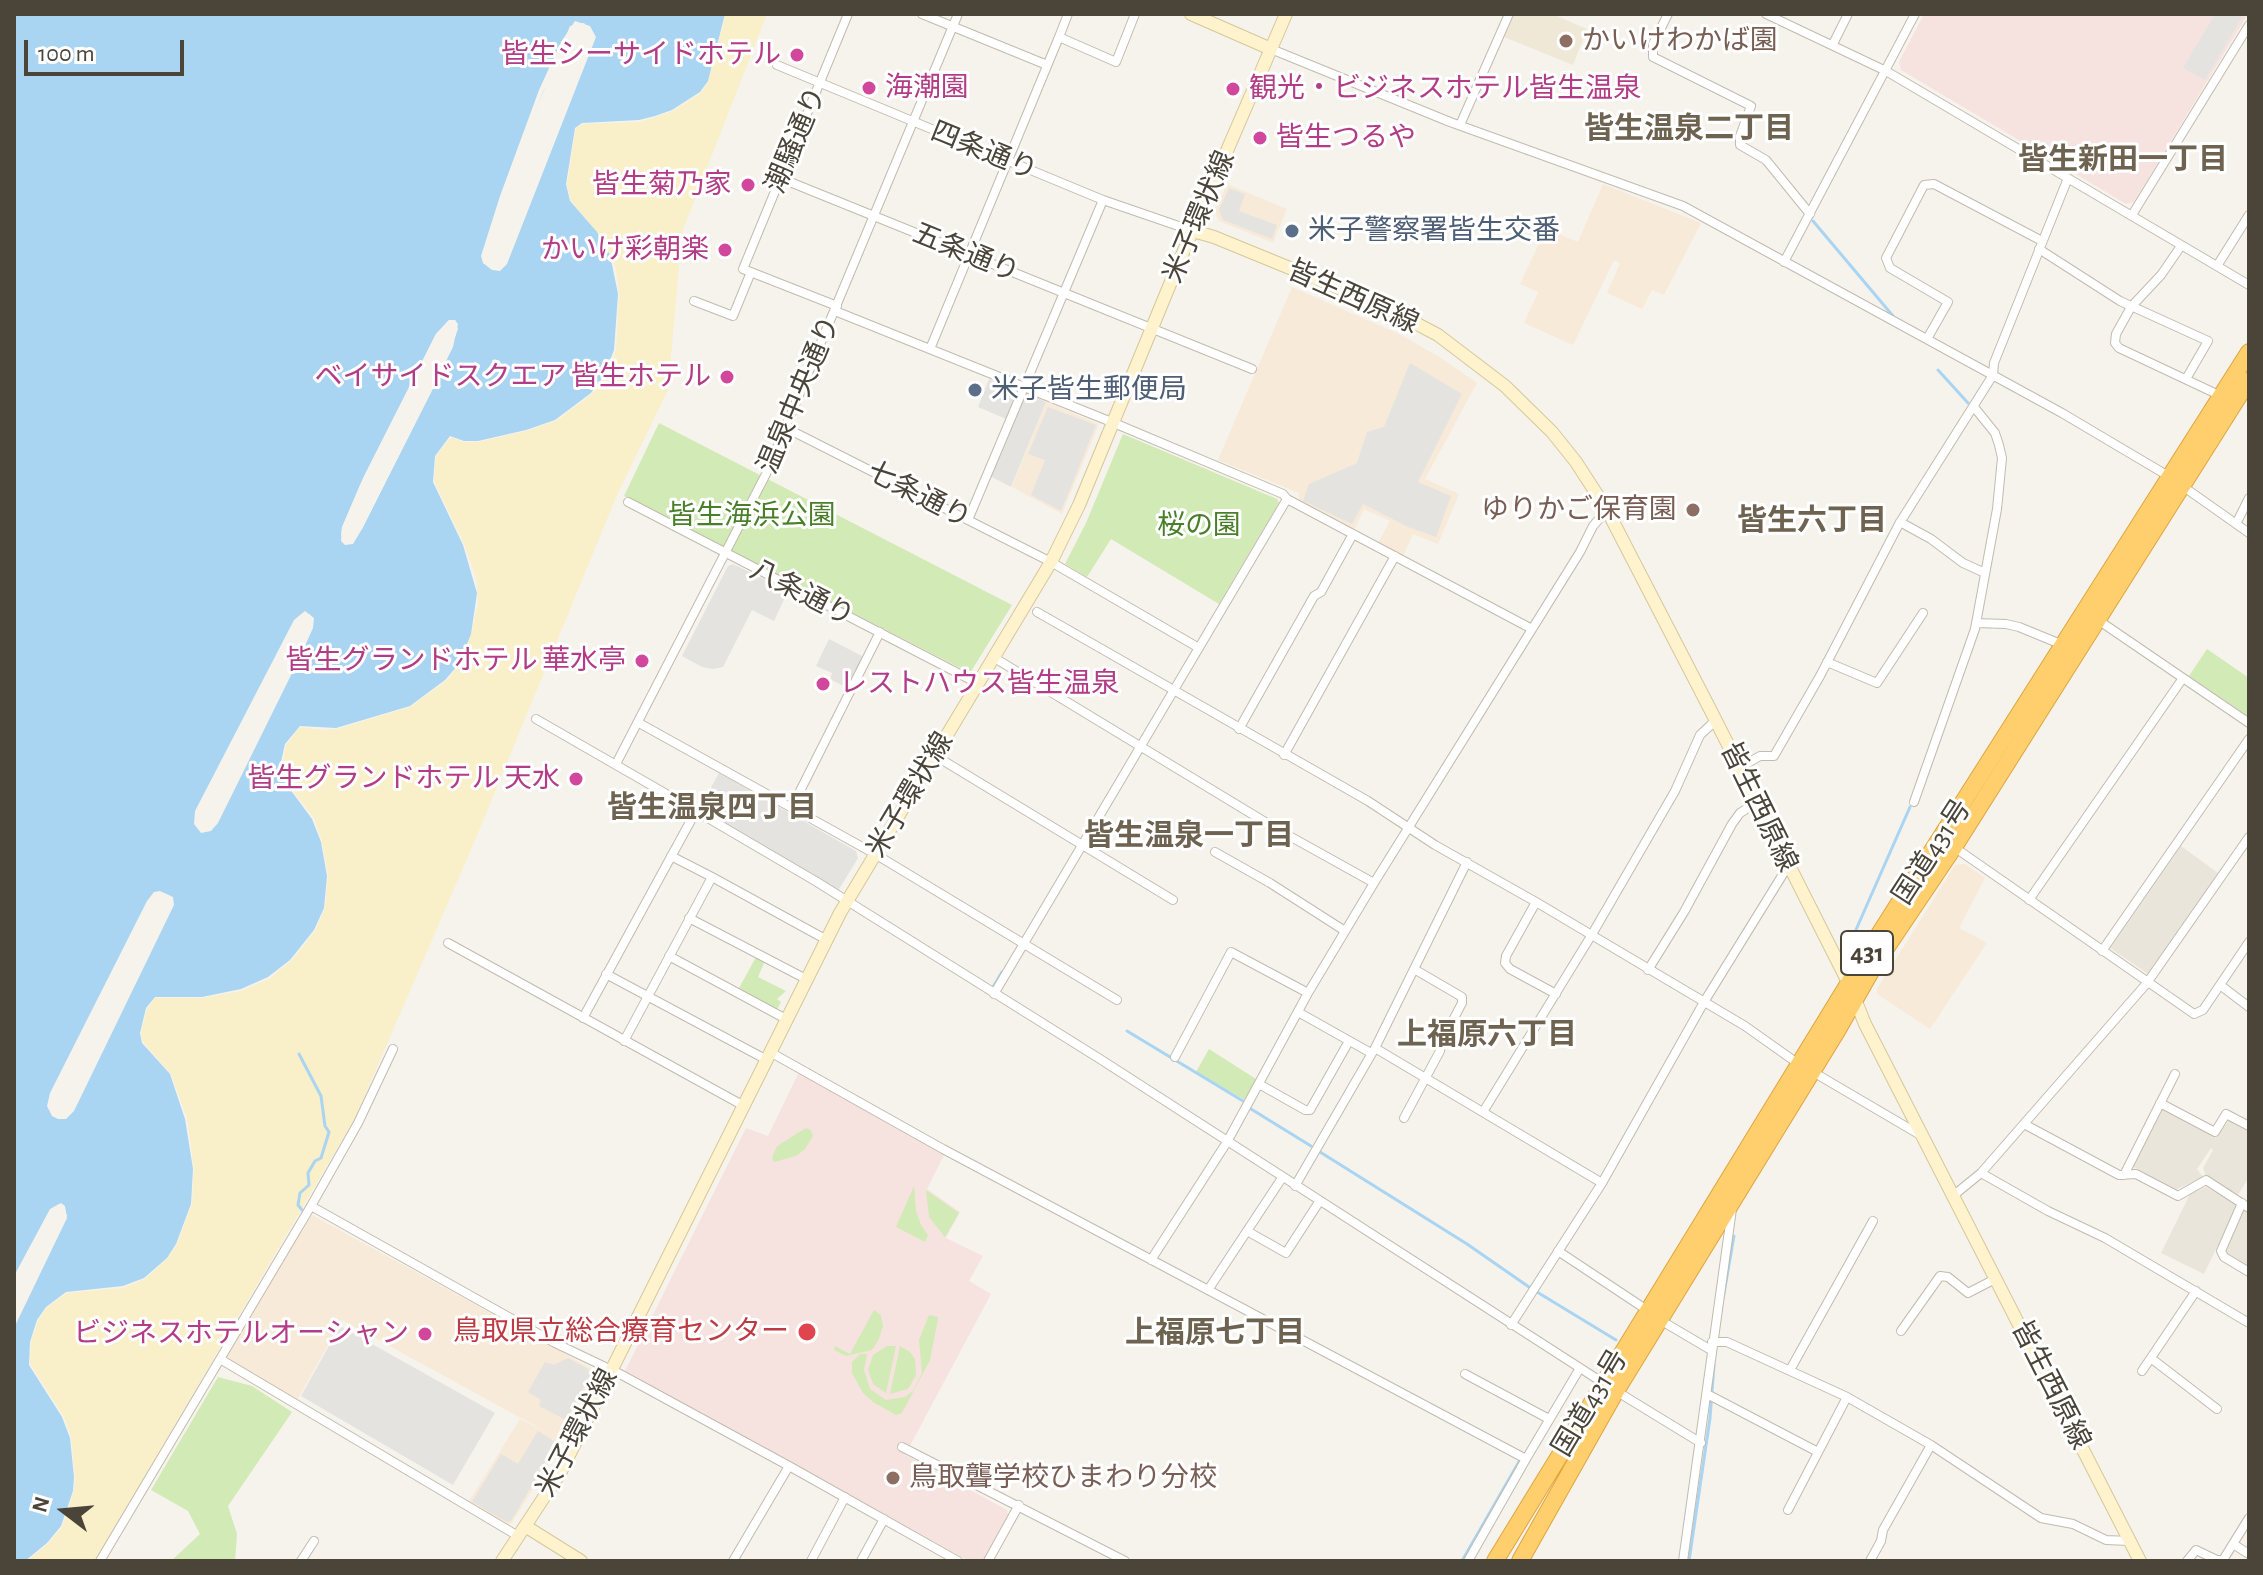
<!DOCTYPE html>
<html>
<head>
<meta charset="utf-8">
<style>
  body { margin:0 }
  #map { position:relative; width:2263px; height:1575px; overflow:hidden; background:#f6f3ec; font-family:"Alegreya Sans",sans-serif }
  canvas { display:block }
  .frame { position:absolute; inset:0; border:16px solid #4b4439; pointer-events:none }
  .north { position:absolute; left:24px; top:1471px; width:80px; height:80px; -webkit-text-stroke:6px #fff; paint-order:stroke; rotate:286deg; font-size:22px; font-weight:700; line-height:32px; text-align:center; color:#4b4439 }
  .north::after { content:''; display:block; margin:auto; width:28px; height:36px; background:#4b4439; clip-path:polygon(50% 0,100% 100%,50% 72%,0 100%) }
  .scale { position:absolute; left:24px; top:40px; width:160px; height:36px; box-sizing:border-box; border:4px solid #4b4439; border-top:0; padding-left:10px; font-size:24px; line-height:28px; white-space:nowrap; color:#4b4439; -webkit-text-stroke:6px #fff; paint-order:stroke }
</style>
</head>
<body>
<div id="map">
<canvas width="2263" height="1575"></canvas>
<div class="frame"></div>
<div class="north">N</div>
<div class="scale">100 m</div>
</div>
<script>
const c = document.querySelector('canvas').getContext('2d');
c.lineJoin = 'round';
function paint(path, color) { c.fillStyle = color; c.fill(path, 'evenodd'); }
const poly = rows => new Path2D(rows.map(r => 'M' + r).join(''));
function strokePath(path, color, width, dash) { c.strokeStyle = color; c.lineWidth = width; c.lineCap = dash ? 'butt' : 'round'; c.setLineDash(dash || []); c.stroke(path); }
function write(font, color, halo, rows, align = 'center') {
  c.font = font + ' "Alegreya Sans","Noto Sans JP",sans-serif'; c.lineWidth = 6; c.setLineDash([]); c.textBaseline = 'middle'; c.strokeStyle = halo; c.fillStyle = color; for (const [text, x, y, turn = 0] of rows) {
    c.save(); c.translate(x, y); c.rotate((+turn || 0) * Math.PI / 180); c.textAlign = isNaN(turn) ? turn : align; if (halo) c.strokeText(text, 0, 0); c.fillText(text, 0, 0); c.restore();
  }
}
paint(poly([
  [2181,846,2218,873,2148,974,2110,948],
  [2163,1109,2216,1138,2230,1119,2249,1130,2249,1177,2238,1195,2206,1176,2203,1168,2213,1150,2211,1148,2197,1169,2203,1177,2175,1190,2132,1166],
  [2206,1187,2234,1203,2236,1208,2204,1274,2161,1253,2190,1194],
  [2243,1209,2249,1212,2249,1268,2227,1255,2224,1250]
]), '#eae5da');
paint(poly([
  [1227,184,1287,209,1273,243,1219,221,1215,212],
  [1603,184,1701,223,1664,295,1652,290,1642,309,1607,293,1620,263,1614,260,1573,345,1524,323,1538,292,1520,284,1546,229,1578,242],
  [1292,287,1399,334,1438,356,1477,383,1425,479,1459,494,1438,544,1413,534,1403,556,1378,543,1390,521,1364,509,1354,531,1299,502,1299,493,1218,460],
  [1046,402,1099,424,1062,514,1012,487],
  [1965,864,1985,878,1959,928,1987,943,1930,1029,1877,994,1877,989,1955,865],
  [312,1215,596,1371,555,1454,511,1524,506,1524,468,1503,520,1419,552,1435,342,1320,297,1400,225,1357]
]), '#f7ead8');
paint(poly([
  [1515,14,1552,14,1587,29,1573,65,1504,37]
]), '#efe8d6');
paint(poly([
  [1924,14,2248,14,2134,202,2126,204,1901,70,1899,62],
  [799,1072,945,1153,927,1189,960,1212,946,1238,983,1256,969,1281,991,1294,905,1455,1007,1510,1008,1515,983,1561,969,1561,625,1371,746,1128,768,1136]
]), '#f6e3e0');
paint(poly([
  [659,423,1012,605,970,673,624,496],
  [1123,434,1277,499,1279,503,1219,604,1111,539,1087,577,1065,564,1086,523],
  [2207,649,2249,678,2249,717,2189,676],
  [756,957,765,961,758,977,786,991,777,999,781,1002,777,1010,738,990],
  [1209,1049,1256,1079,1245,1100,1196,1072],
  [806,1128,811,1130,813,1136,805,1149,796,1156,774,1162,772,1158,777,1146],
  [914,1186,916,1211,921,1225,928,1235,925,1242,896,1227],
  [926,1190,959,1213,945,1237,929,1217],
  [874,1310,881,1315,883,1326,879,1339,872,1350,846,1356,834,1350,835,1346,850,1354],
  [929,1315,938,1317,938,1319,930,1360,902,1413,896,1415,873,1402,863,1393,852,1373,852,1362,860,1354,867,1354,864,1370,870,1389,886,1400,905,1397,913,1391,922,1373,919,1340],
  [887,1346,896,1346,886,1393,873,1384,868,1370,873,1355],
  [900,1346,910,1352,915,1359,916,1375,908,1389,890,1394],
  [218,1377,252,1386,292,1412,228,1506,237,1534,235,1561,171,1561,200,1534,188,1511,151,1490]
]), '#d2eab5');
paint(poly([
  [726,14,767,14,682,232,668,390,617,495,476,838,355,1118,95,1561,26,1561,48,1544,62,1527,74,1491,75,1477,71,1437,64,1417,30,1364,31,1342,38,1321,46,1308,67,1293,123,1288,145,1279,168,1258,177,1244,192,1204,194,1169,187,1118,171,1074,143,1042,141,1033,147,1009,155,998,202,998,241,991,269,979,292,960,315,931,325,908,328,875,322,842,314,818,285,781,283,762,286,745,300,727,323,730,337,729,410,707,446,681,460,664,471,634,478,604,477,581,464,544,434,481,436,456,451,437,464,442,478,442,526,431,556,421,592,394,605,376,616,350,619,294,616,269,605,242,571,201,567,184,576,128,582,124,639,122,656,117,673,111,701,93,708,82]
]), '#f9efc9');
paint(poly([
  [2215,14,2244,14,2205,80,2183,68],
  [1229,188,1245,194,1239,211,1277,225,1272,239,1223,220,1219,210],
  [1410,363,1462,394,1418,482,1451,496,1436,537,1408,527,1363,504,1352,524,1303,501,1309,484,1357,463,1367,432,1384,427],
  [989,379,1015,390,1016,393,1006,419,978,407],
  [1032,395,1046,402,1011,487,990,476,1023,396],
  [1048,407,1096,425,1061,511,1031,495,1045,460,1028,454],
  [733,564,788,591,774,621,752,610,723,667,713,669,702,667,682,656,728,566],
  [829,639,864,657,849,689,830,679,832,673,816,666],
  [719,773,856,851,858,858,838,891,699,809],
  [340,1326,495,1413,453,1485,301,1396],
  [568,1358,592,1371,566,1420,539,1406,541,1400,528,1392,545,1362,554,1365],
  [538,1431,557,1443,511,1521,507,1522,472,1502,501,1454,518,1464]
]), '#e5e3e0');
paint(poly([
  [14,14,725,14,708,81,700,92,672,110,655,116,639,120,582,123,575,128,566,184,570,201,597,232,610,255,618,294,614,350,604,376,591,393,555,420,526,430,478,441,464,441,450,436,435,456,433,482,463,545,477,593,471,634,459,664,445,680,410,706,336,728,300,726,285,744,281,762,284,781,312,819,321,842,327,876,324,908,314,930,290,960,268,977,241,989,202,997,155,997,146,1008,140,1033,142,1043,170,1074,185,1119,193,1169,191,1204,176,1244,167,1258,144,1278,123,1286,66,1292,46,1307,37,1320,30,1342,29,1365,62,1417,70,1438,74,1477,73,1491,61,1526,47,1543,25,1561,14,1561,14,1325,67,1215,58,1204,14,1277],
  [584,23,595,37,500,270,483,263,501,196,570,26],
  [449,320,455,320,458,324,453,347,362,529,346,545,341,535,342,527,360,485,436,334],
  [310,614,312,628,210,829,201,831,196,812,300,615],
  [155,894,172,897,126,996,65,1118,53,1115,48,1106]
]), '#a9d4f2');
paint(poly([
  [575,21,590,26,596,37,507,264,500,271,492,270,483,263,481,256,500,196,539,90,561,42],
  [576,26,584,27,591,36,503,262,498,266,494,265,487,260,486,257,504,197,543,92],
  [449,320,455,320,458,329,443,369,362,529,353,544,345,545,341,541,342,528,364,476,436,334],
  [453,324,453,333,440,367,358,527,347,541,346,529,368,477,440,336,448,325],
  [305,611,314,618,313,628,299,659,218,823,211,831,201,833,194,824,195,811,294,620],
  [306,616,309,619,308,627,295,657,212,820,208,826,203,827,199,822,200,813,298,623],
  [160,891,173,897,174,905,74,1111,66,1119,58,1119,52,1116,47,1106,50,1093,147,901,154,892],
  [157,897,166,898,168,904,69,1108,63,1114,59,1114,52,1106,55,1095],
  [61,1203,65,1206,67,1218,14,1328,14,1316,63,1216,60,1208,54,1212,14,1281,14,1276,50,1209]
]), '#f6f3ec');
strokePath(poly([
  [1813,221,1893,316],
  [1938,370,1968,403],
  [1855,932,1910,807],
  [992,989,1002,972],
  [1127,1031,1243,1101],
  [299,1054,321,1096,325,1126,329,1132,321,1158,315,1161,308,1173,309,1185,300,1193,298,1205,302,1210],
  [1251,1109,1311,1146],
  [1320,1152,1467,1244,1529,1287],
  [1537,1292,1616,1340],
  [1723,1299,1734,1236],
  [1462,1561,1520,1460],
  [1689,1561,1710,1418,1714,1365]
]), '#a9d4f2', 3);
const street = poly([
  [922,14,1047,65],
  [1068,14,1059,37,1116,62,1135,14],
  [1668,14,1653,44,1653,57,1751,106,1740,136,1740,145,1766,160,1810,214],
  [1766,14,1886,71,2249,285],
  [1833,44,1848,14],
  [1271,49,1450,122,1683,206,2062,413,2170,477],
  [777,65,1103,200,1193,231],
  [1460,125,1509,14],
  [780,178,1252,369],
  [2132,215,2249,25],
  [2181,246,2161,275,2131,307,2116,334,2115,343,2119,348,2221,396],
  [2039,249,2120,301,2208,341,2186,379],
  [1784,262,1915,14],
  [2217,266,2249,215],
  [694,301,733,316,751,272],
  [837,306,743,269,848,14],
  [835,311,1114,423,1283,494,1287,499,994,994],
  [1927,339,1948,302,1890,268,1886,258,1924,185,1934,184,2042,241],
  [930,349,1059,37],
  [786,428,1051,562,1199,648],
  [2181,485,2249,533],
  [1287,499,1532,629],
  [628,502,977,683],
  [968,520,1103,200],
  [1900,522,1931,539,1963,563,1985,573],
  [2236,524,2249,498],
  [1037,612,1368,801,1435,845,1536,902,1506,956,1505,963,1510,969,1556,994],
  [2098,620,2249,723],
  [1976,623,2006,624,2019,627,2063,645],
  [993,657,1275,828,1374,883],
  [1827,662,1877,683,1923,613],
  [536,719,696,811],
  [639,723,875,854,1117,1000],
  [1239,729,1314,596,1321,592,1353,534],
  [934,755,1173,900],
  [1284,755,1395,556],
  [616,764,766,474,958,14],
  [1739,768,1760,756,1774,756,1820,676,1899,524,1993,375,1994,363,2068,178],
  [1914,802,1975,629,1997,509,2002,458,1999,445,1995,433,1974,407],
  [792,807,880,632],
  [1954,847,2194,1014,2203,1010,2249,942],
  [1215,852,1270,883,1345,931],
  [712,877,825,939],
  [2029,900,2183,678],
  [1536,902,1745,1026,1800,1065],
  [689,918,806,979],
  [448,943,744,1106],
  [2102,951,2249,739],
  [669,956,786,1019],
  [1414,969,1467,862],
  [1648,970,1684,912,1732,824,1740,813,1756,803],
  [606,974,767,1060],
  [2220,985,2249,1007],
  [1298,1012,1371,1053],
  [583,1018,696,811,817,882,1100,1059,1605,1384],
  [624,1041,712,877,671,856],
  [1375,1048,1414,969,1462,997,1462,1003,1441,1043,1440,1051,1404,1118],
  [770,1052,943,1149,1526,1459,1580,1368],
  [1175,1057,1231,952,1308,993],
  [1813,1072,1922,1136],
  [1259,1084,1305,1110,1310,1110,1349,1041],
  [2160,1103,2215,1132,2226,1114,2249,1126],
  [1483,1112,1591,936,1675,791,1700,735,1716,720],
  [2024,1124,2119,1175,2136,1174,2178,1196,2206,1180,2249,1208],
  [1981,1173,2048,1211,2105,1238,2249,1323],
  [2124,1175,2175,1074],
  [1295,1186,1375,1048,1602,1183],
  [1954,1195,1981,1173,2147,983,2249,837],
  [2242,1203,2221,1251,2224,1257,2249,1272],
  [311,1206,555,1343,620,1374,789,1466,958,1561],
  [1247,1231,1286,1253,1319,1202],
  [1558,1251,1647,1310],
  [1151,1260,1227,1142,1308,993,1374,883,1580,552,1593,526,1607,510],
  [1208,1290,1282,1178],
  [1660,1320,1711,1350],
  [1511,1325,1602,1183,1704,1002,1788,866],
  [1901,1331,1940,1276,1948,1277,1968,1293,1997,1278],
  [1712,1342,1727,1342,1847,1397,1931,1445,2041,1518,2073,1524,2106,1540,2130,1541],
  [220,1359,518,1536],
  [2152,1359,2217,1409],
  [1790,1370,1873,1221],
  [2142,1371,2196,1291],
  [1465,1374,1549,1419],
  [1616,1391,1701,1443],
  [1707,1394,1818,1452],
  [902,1447,1125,1561],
  [1788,1510,1847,1397],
  [2233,1544,2249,1554],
  [100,1561,311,1206,358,1123,393,1049],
  [301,1561,314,1541],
  [733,1561,789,1466],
  [811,1561,845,1497],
  [861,1561,884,1519],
  [988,1561,1019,1505],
  [1468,1561,1526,1459],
  [1683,1561,1732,1209],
  [1870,1561,1881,1541,1883,1530,1931,1445],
  [2187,1561,2196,1550,2217,1560,2223,1560,2249,1518]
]);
const secondary = poly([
  [1191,14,1271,49],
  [1193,231,1214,237,1385,307,1438,335,1505,386,1552,432,1576,462,1607,510,1712,713,1849,984,1865,1024,2140,1561],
  [525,1526,581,1561],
  [502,1561,560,1473,840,913,1051,562,1079,505,1182,255,1286,14]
]);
const highway = poly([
  [1495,1561,1866,955,2249,352],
  [1520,1561,1616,1391,1837,1031,1874,966,1954,847,2249,380]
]);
strokePath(street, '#c2bbae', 10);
strokePath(secondary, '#d6c79b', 14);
strokePath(highway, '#e0a43c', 18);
strokePath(street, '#fff', 8);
strokePath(secondary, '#fff3cd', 12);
strokePath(highway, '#ffcf6e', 16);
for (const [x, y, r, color] of [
  [1566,41,8,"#8d6e63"],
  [797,55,8,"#d1479c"],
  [869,88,8,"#d1479c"],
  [1233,89,8,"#d1479c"],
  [1260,138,8,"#d1479c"],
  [748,185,8,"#d1479c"],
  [1292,231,8,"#5c6f8a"],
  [725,250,8,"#d1479c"],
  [727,377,8,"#d1479c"],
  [975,390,8,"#5c6f8a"],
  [1693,510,8,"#8d6e63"],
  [642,661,8,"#d1479c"],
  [823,684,8,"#d1479c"],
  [576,779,8,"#d1479c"],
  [807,1332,10,"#e0444e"],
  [425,1334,8,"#d1479c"],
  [893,1478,8,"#8d6e63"]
]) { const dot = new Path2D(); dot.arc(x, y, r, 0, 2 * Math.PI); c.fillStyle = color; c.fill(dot); strokePath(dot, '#fff', 3); }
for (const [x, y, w] of [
  [1867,953,52]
]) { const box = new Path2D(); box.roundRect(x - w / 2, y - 22, w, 44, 6); c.fillStyle = '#fff'; c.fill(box); strokePath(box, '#4b4439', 2); }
write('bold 26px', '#4b4439', null, [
  ["431",1867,953]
]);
write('28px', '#785e54', '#fff', [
  ["かいけわかば園",1582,41],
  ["ゆりかご保育園",1677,510,"right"],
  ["鳥取聾学校ひまわり分校",909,1478]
], 'left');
write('28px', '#b23c85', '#fff', [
  ["皆生シーサイドホテル",781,55],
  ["海潮園",885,88,"left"],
  ["観光・ビジネスホテル皆生温泉",1249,89,"left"],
  ["皆生つるや",1276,138,"left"],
  ["皆生菊乃家",732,185],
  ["かいけ彩朝楽",709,250],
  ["ベイサイドスクエア 皆生ホテル",711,377],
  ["皆生グランドホテル 華水亭",626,661],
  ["レストハウス皆生温泉",839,684,"left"],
  ["皆生グランドホテル 天水",560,779],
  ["ビジネスホテルオーシャン",409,1334]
], 'right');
write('28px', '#4b4439', '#fff', [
  ["潮騒通り",796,140,-67],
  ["四条通り",984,151,22],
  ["米子環状線",1199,217,-67],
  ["五条通り",966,253,22],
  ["皆生西原線",1353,297,24],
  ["温泉中央通り",799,395,-67],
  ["七条通り",919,495,27],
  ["八条通り",802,593,27],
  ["米子環状線",910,795,-59],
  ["皆生西原線",1759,807,64],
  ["国道431号",1932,852,-57],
  ["皆生西原線",2051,1385,63],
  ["国道431号",1590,1403,-59],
  ["米子環状線",577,1433,-62]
]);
write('28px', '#4e5e75', '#fff', [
  ["米子警察署皆生交番",1308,231],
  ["米子皆生郵便局",991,390]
], 'left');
write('28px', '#4a7f2a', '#fff', [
  ["皆生海浜公園",752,516],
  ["桜の園",1199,526]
]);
write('28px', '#be3a42', '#fff', [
  ["鳥取県立総合療育センター",789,1332]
], 'right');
write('bold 30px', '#6e6250', '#fff', [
  ["皆生温泉二丁目",1689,129],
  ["皆生新田一丁目",2123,160],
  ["皆生六丁目",1812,521],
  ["皆生温泉四丁目",712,808],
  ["皆生温泉一丁目",1189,836],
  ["上福原六丁目",1487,1035],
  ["上福原七丁目",1215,1333]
]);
</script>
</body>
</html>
